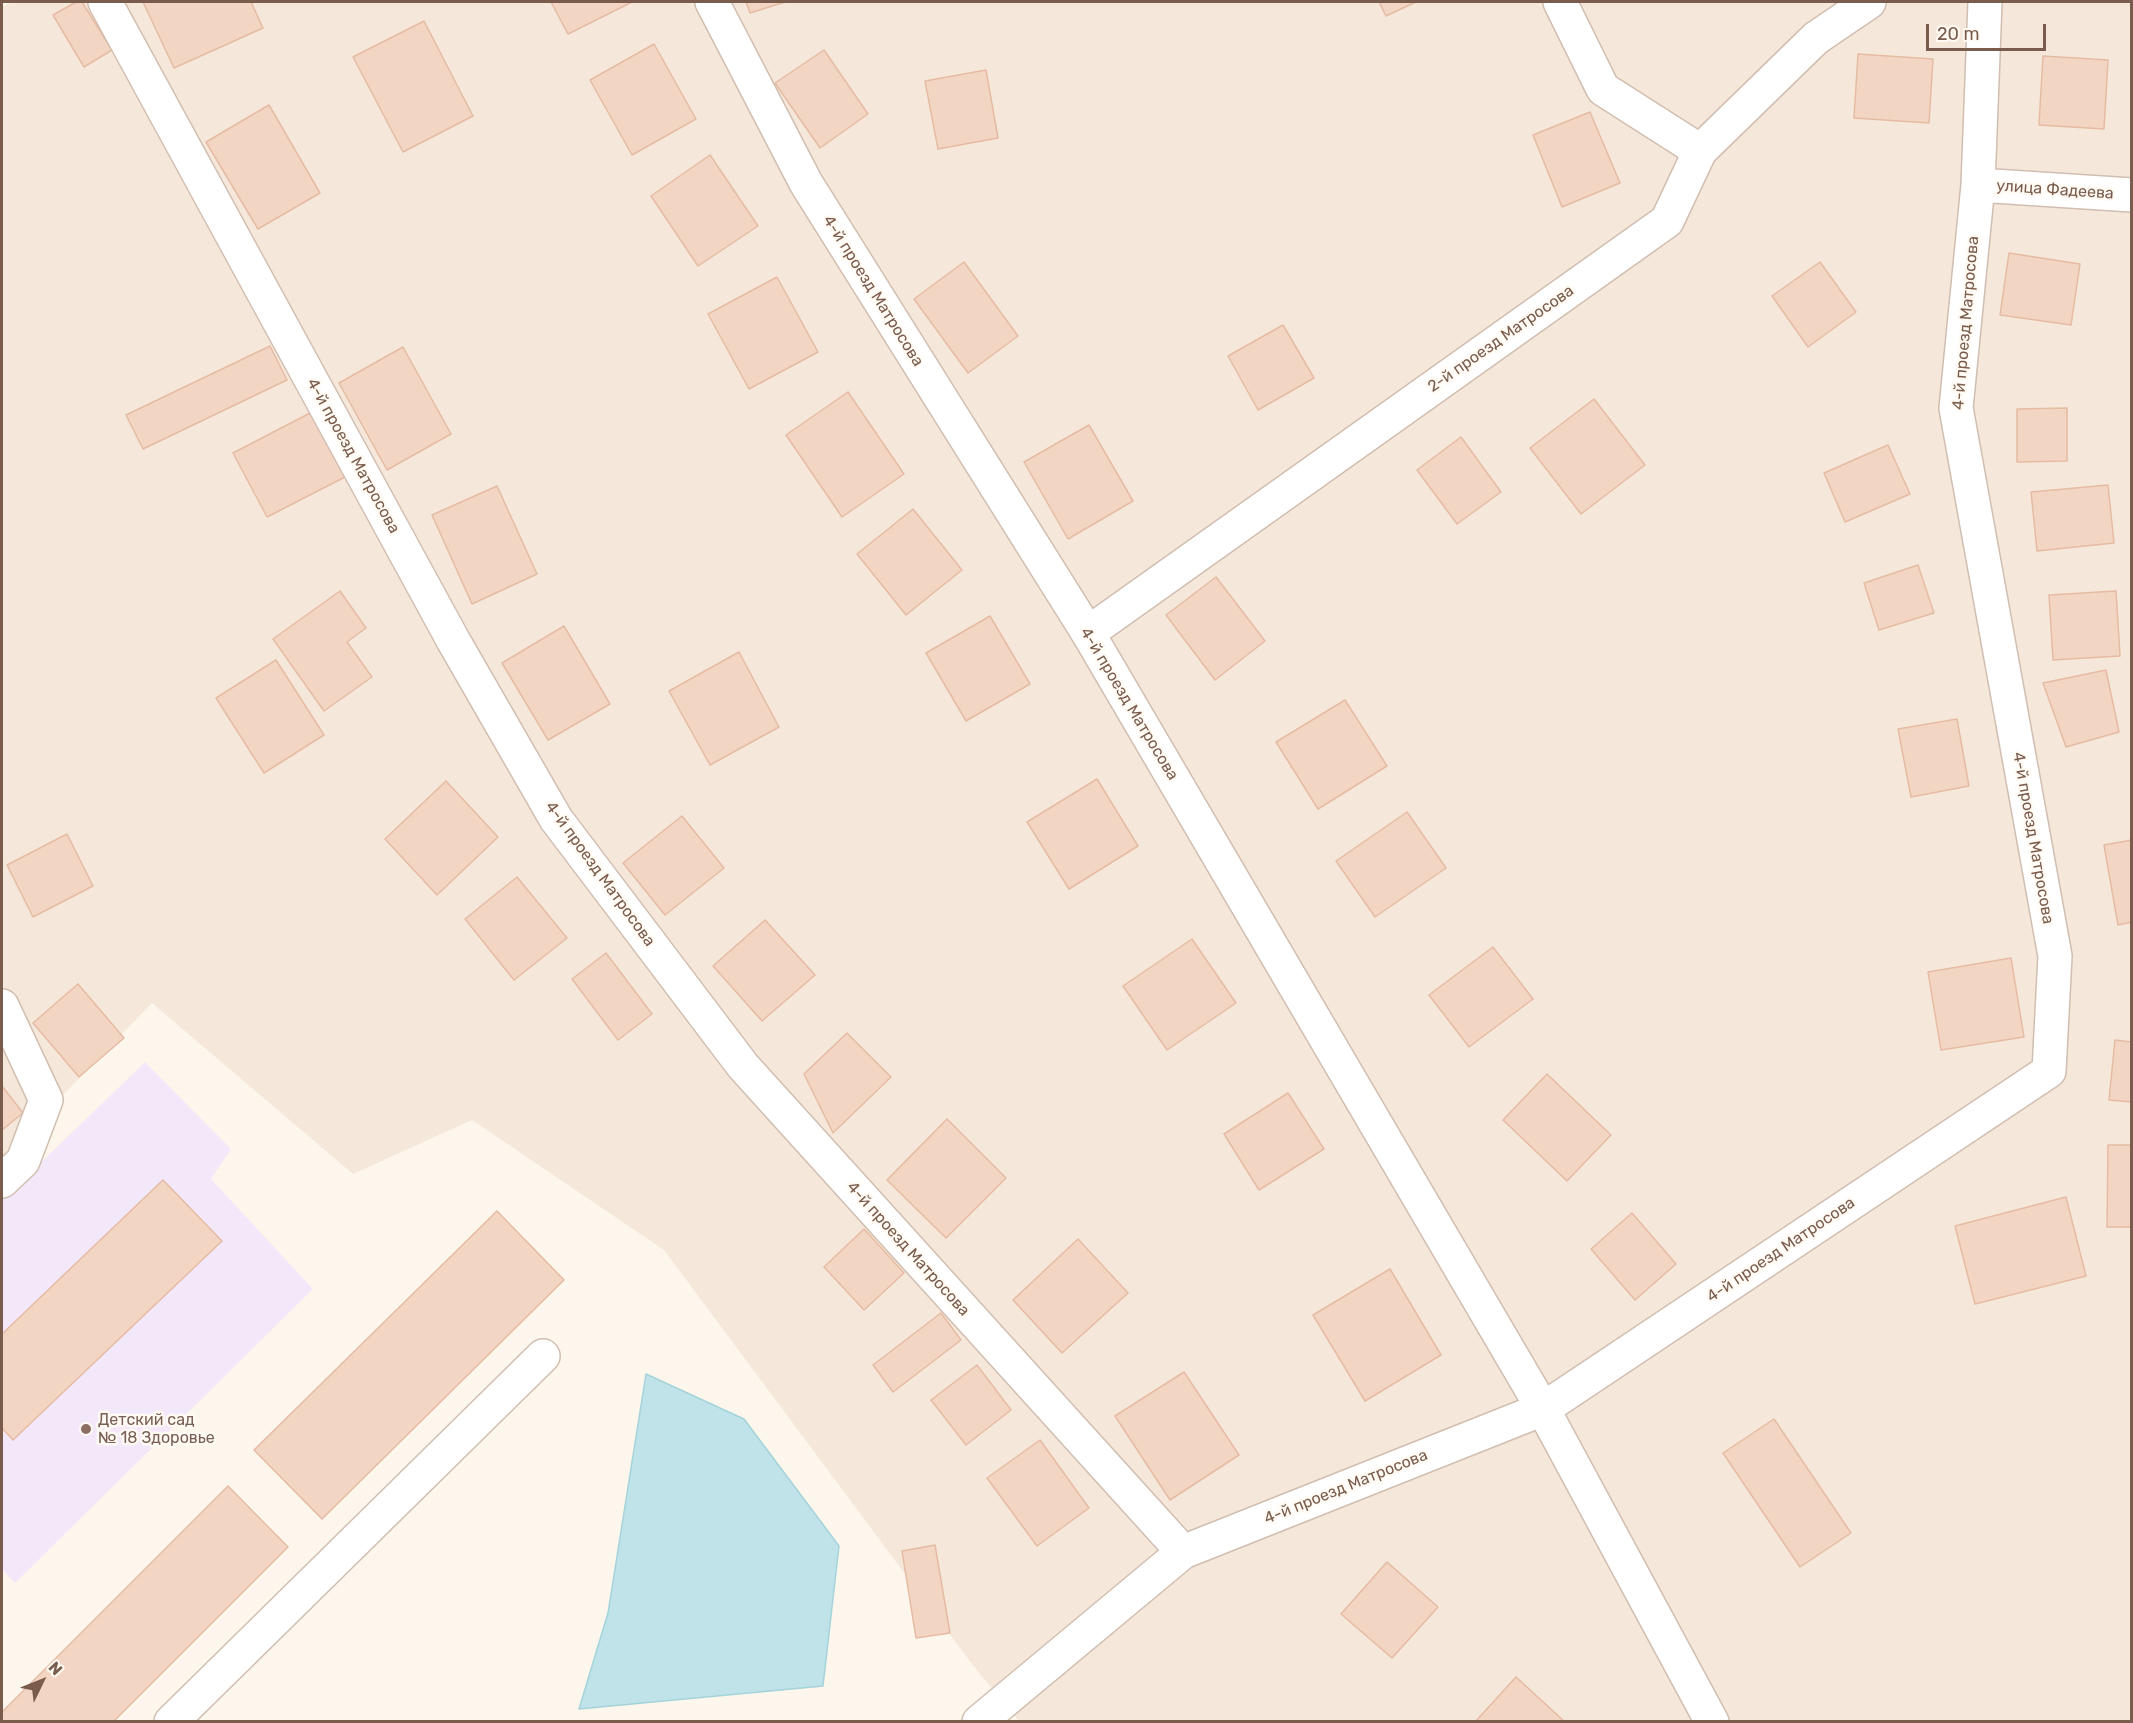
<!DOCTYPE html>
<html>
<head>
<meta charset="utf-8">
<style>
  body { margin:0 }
  #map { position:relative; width:2133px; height:1723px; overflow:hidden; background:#fdf6ec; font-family:Rubik,sans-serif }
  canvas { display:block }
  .frame { position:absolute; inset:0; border:3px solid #7a5c4d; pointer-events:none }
  .north { position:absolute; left:12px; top:1651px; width:60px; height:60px; -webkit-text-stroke:4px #fffaf3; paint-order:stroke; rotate:47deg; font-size:16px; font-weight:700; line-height:24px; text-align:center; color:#7a5c4d }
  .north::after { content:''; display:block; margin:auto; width:21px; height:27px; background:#7a5c4d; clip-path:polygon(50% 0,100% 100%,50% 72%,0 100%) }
  .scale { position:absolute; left:1926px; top:24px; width:120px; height:27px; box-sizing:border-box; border:3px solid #7a5c4d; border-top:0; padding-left:8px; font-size:18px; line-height:21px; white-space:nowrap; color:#7a5c4d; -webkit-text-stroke:4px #fffaf3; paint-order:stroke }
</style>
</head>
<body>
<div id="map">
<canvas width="2133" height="1723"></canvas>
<div class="frame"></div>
<div class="north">N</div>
<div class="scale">20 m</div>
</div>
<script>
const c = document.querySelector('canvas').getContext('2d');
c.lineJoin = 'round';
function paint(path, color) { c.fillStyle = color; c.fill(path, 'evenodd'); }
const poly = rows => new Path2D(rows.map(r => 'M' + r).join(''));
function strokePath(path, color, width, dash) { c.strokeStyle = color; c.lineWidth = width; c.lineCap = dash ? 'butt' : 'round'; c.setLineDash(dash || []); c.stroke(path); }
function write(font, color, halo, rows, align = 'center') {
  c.font = font + ' Rubik,sans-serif'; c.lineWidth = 5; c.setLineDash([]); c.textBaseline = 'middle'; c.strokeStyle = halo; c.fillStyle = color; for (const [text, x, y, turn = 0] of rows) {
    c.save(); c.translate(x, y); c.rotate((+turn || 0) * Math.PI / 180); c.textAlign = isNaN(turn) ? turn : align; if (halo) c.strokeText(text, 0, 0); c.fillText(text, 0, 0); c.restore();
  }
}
paint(poly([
  [12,2,2131,2,2131,1721,1019,1721,972,1664,664,1250,472,1120,353,1174,152,1003,2,1158,2,7]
]), '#f5e8da');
paint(poly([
  [145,1062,231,1149,211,1179,313,1289,15,1583,2,1569,2,1200]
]), '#f3e8fa');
const water = poly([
  [646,1374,744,1419,839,1546,823,1686,579,1709,608,1613,646,1374]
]);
paint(water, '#bfe3e8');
strokePath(water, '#a5d3da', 1.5);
const building = poly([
  [76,2,82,2,112,50,84,67,53,15,76,2],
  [143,2,251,2,263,28,174,68,143,2],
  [551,2,632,2,568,34,551,2],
  [746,2,785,2,750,13,746,2],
  [1379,2,1416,2,1386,16,1379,2],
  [424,21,473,116,403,152,353,57,424,21],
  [654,44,696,119,632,155,590,80,654,44],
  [824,50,868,114,820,148,775,83,824,50],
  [1858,54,1933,59,1929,123,1854,118,1858,54],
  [2043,56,2108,60,2104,129,2039,125,2043,56],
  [986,70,998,138,938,149,925,81,986,70],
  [269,105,320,193,258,229,206,142,269,105],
  [1590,112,1620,183,1562,207,1533,135,1590,112],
  [710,155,758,226,698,266,651,196,710,155],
  [2009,253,2080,264,2071,325,2000,315,2009,253],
  [964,262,1018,336,968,373,914,299,964,262],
  [1820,262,1856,312,1808,347,1772,296,1820,262],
  [777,277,818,352,749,389,708,314,777,277],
  [1283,325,1314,378,1258,410,1228,356,1283,325],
  [270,346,287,380,143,449,126,415,270,346],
  [403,347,451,434,387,470,339,383,403,347],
  [848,392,904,474,842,517,786,435,848,392],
  [1594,399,1645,465,1581,514,1530,448,1594,399],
  [2067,408,2067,461,2017,462,2017,409,2067,408],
  [312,412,345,477,267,517,233,453,312,412],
  [1089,425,1133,501,1068,539,1024,462,1089,425],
  [1461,437,1501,492,1457,524,1417,470,1461,437],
  [1888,445,1910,494,1845,522,1824,473,1888,445],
  [2108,485,2114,543,2037,551,2031,492,2108,485],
  [497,486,537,574,472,604,432,515,497,486],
  [913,509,962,570,906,615,857,554,913,509],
  [1918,565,1934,613,1879,630,1864,583,1918,565],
  [1216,577,1265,641,1215,680,1166,615,1216,577],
  [340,591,366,628,347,642,372,677,324,711,273,639,340,591],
  [2116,591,2120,656,2053,660,2049,595,2116,591],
  [990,616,1030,684,966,721,926,653,990,616],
  [564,626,610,704,548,740,502,663,564,626],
  [739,652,779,727,710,765,669,691,739,652],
  [276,660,324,735,264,773,216,698,276,660],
  [2106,670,2119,732,2066,747,2043,683,2106,670],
  [1345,700,1387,766,1318,809,1276,742,1345,700],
  [1957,719,1969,786,1911,797,1898,729,1957,719],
  [1097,779,1138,846,1069,889,1027,822,1097,779],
  [446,781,498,837,437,895,385,839,446,781],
  [1407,812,1446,868,1375,917,1336,861,1407,812],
  [682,816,724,868,665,915,623,863,682,816],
  [67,834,93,886,33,917,7,865,67,834],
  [2132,840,2132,922,2118,925,2104,845,2132,840],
  [517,877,567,938,514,980,465,919,517,877],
  [765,920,815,975,762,1021,713,966,765,920],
  [1192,939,1236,1003,1167,1050,1123,986,1192,939],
  [1493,947,1533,999,1469,1047,1429,995,1493,947],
  [606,953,652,1014,618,1040,572,979,606,953],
  [2011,958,2024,1037,1941,1050,1928,972,2011,958],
  [78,984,124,1038,79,1077,33,1023,78,984],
  [847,1033,891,1077,833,1133,804,1074,847,1033],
  [2115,1040,2132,1042,2132,1102,2109,1100,2115,1040],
  [1547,1074,1611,1135,1567,1181,1503,1120,1547,1074],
  [2,1086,23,1113,2,1130,2,1086],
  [1288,1093,1324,1149,1259,1190,1224,1134,1288,1093],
  [947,1119,1006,1178,946,1238,887,1180,947,1119],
  [2108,1145,2132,1145,2132,1227,2107,1227,2108,1145],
  [163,1180,222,1241,13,1440,2,1428,2,1334,163,1180],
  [2066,1197,2086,1276,1975,1304,1955,1226,2066,1197],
  [497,1211,564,1280,322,1519,254,1450,497,1211],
  [1632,1213,1676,1264,1635,1300,1591,1249,1632,1213],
  [864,1229,904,1273,864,1310,824,1267,864,1229],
  [1078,1239,1128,1293,1062,1353,1013,1300,1078,1239],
  [1390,1269,1441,1355,1365,1401,1313,1315,1390,1269],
  [941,1313,961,1340,893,1392,873,1365,941,1313],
  [977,1365,1011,1410,966,1445,931,1400,977,1365],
  [1184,1372,1239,1455,1170,1500,1115,1416,1184,1372],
  [1774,1419,1851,1533,1800,1567,1723,1453,1774,1419],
  [1040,1440,1089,1508,1037,1546,987,1478,1040,1440],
  [228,1486,288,1547,113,1722,2,1722,2,1712,228,1486],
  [935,1545,950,1633,916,1638,902,1551,935,1545],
  [1387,1562,1438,1607,1392,1658,1341,1614,1387,1562],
  [1516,1677,1565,1722,1475,1722,1516,1677]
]);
paint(building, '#f3d5c3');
strokePath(building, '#e6bba3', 1.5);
const minor = poly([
  [105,2,453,640,556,819,743,1066,1183,1552],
  [1560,2,1603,89,1700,151],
  [1978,185,2132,195],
  [1088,633,1667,221,1700,151,1816,38,1869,2],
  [2,1006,46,1100,23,1161,2,1181],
  [171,1722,543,1356],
  [979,1722,1183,1552,1543,1409,2049,1071,2055,956,1956,408,1978,185,1985,2]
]);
const tertiary = poly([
  [712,2,806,183,1088,633,1543,1409,1712,1722]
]);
strokePath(minor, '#d1beb0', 36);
strokePath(tertiary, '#d1beb0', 36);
strokePath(minor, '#fff', 33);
strokePath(tertiary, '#fff', 33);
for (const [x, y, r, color] of [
  [86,1429,6,"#8d6e63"]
]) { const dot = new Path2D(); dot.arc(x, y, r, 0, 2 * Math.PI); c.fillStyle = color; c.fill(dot); strokePath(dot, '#fffaf3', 2); }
write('16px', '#7a5c4d', '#fffaf3', [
  ["улица Фадеева",2055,190,4],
  ["4-й проезд Матросова",873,291,58],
  ["4-й проезд Матросова",1966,323,-85],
  ["2-й проезд Матросова",1501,339,-35],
  ["4-й проезд Матросова",353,456,61],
  ["4-й проезд Матросова",1129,704,59],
  ["4-й проезд Матросова",2033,838,80],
  ["4-й проезд Матросова",600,874,54],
  ["4-й проезд Матросова",908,1249,48],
  ["4-й проезд Матросова",1781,1250,-34],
  ["4-й проезд Матросова",1346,1487,-22]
]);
write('16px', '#785e54', '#fffaf3', [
  ["Детский сад",98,1420],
  ["№ 18 Здоровье",98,1438]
], 'left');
</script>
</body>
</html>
